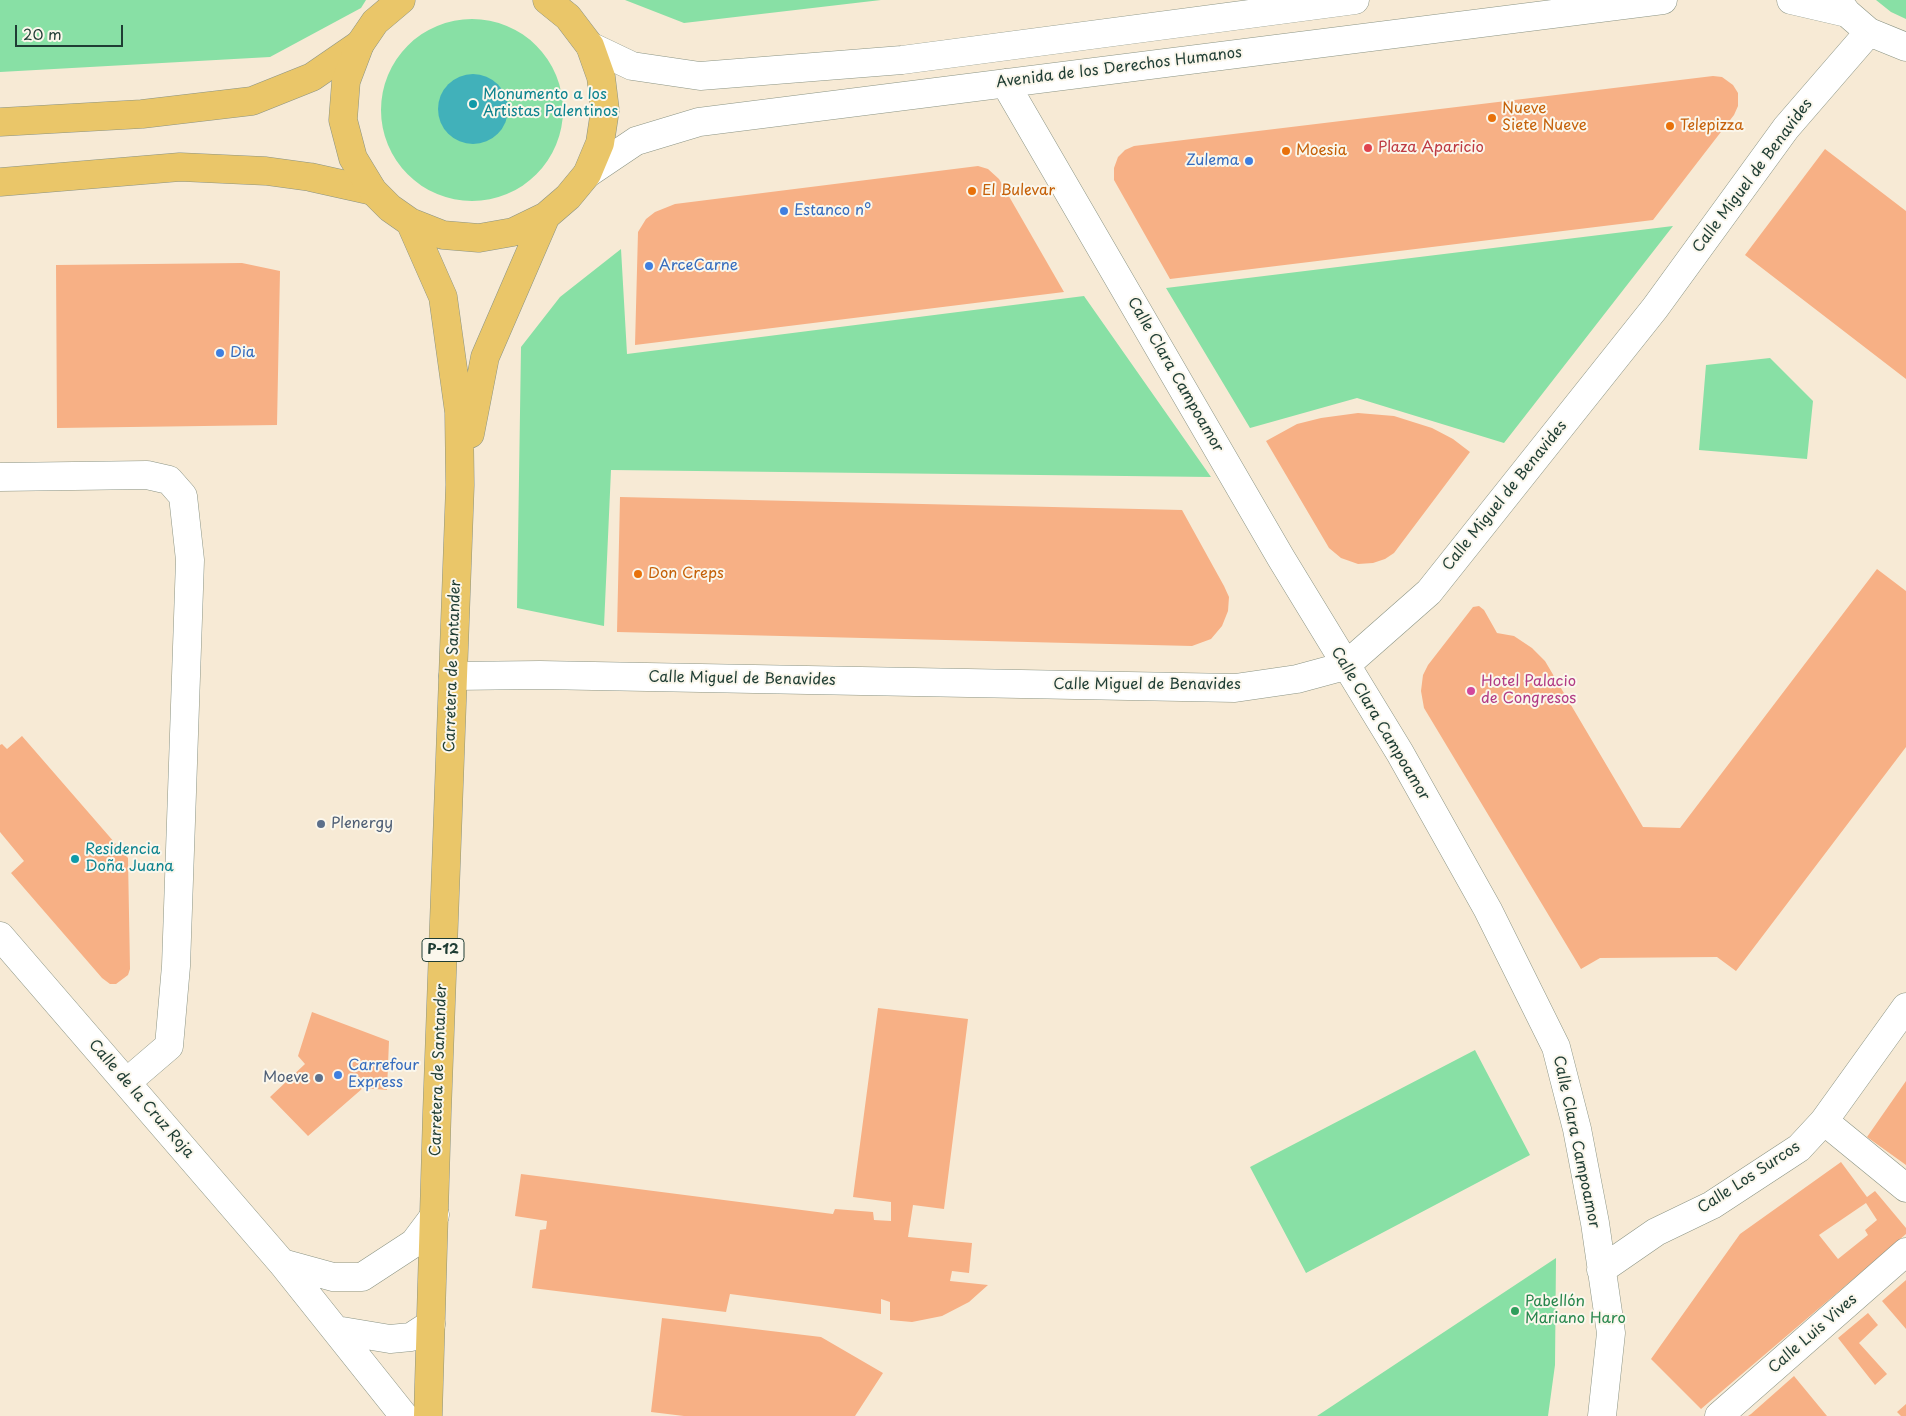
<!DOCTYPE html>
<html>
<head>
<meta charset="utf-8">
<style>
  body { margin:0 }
  #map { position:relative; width:1906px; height:1416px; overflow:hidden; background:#f7ead5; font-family:"Playpen Sans",sans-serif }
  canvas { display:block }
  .scale { position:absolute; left:15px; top:25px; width:108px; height:22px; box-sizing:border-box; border:2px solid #1f3d34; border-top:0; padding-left:6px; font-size:15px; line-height:18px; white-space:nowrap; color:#1f3d34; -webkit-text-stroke:4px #fbf7ec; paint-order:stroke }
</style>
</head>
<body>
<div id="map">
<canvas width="1906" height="1416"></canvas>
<div class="scale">20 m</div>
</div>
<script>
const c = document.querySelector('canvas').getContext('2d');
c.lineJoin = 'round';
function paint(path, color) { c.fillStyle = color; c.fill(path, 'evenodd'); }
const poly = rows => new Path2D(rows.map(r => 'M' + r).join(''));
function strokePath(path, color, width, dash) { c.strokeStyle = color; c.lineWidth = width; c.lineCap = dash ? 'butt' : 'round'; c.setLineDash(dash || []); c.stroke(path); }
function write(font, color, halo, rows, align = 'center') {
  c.font = font + ' "Playpen Sans",sans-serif'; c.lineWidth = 4; c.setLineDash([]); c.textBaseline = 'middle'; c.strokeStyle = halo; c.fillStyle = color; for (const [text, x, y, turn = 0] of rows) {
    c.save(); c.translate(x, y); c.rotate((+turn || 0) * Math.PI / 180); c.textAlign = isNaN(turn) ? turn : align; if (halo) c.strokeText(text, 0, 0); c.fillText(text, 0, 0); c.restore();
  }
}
paint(poly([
  [0,0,366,0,361,8,270,57,0,72],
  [625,0,881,0,684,23],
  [1876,0,1906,0,1906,19,1891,12],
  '381 110a91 91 0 1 1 182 0a91 91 0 1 1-182 0Z',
  [1673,226,1504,443,1357,398,1250,428,1166,288],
  [621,249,627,354,1084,296,1211,477,611,470,604,626,517,608,521,347,560,297],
  [1770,358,1813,401,1807,459,1699,450,1706,365],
  [1475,1050,1530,1155,1306,1273,1250,1167],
  [1556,1258,1555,1365,1548,1416,1317,1416]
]), '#88e0a5');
paint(poly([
  '438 109a35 35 0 1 1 70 0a35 35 0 1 1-70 0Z'
]), '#41b1ba');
paint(poly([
  [1713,76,1722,77,1733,85,1738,93,1738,106,1734,115,1653,220,1170,279,1114,180,1114,168,1118,157,1125,150,1134,146],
  [1825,149,1906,211,1906,379,1745,255],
  [978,166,988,169,999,179,1064,292,635,345,638,232,646,219,655,212,675,204],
  [242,263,280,271,277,425,57,428,56,265],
  [1358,413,1394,416,1432,428,1453,439,1470,452,1394,553,1385,559,1373,563,1358,564,1341,558,1329,548,1266,441,1297,424,1321,418],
  [620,497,1182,510,1224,586,1229,597,1228,611,1222,626,1211,639,1192,646,617,632],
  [1877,569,1906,591,1906,747,1736,971,1717,957,1600,958,1581,969,1424,708,1421,691,1423,675,1428,665,1473,607,1479,606,1484,610,1497,633,1514,636,1532,648,1545,661,1643,827,1680,828],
  [22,736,128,858,130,969,128,975,116,984,110,984,102,978,11,873,24,861,0,832,0,745,2,744,7,749],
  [878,1008,968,1019,944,1209,913,1205,908,1237,972,1243,969,1273,952,1271,950,1281,988,1285,969,1302,942,1316,912,1322,890,1320,890,1302,881,1299,881,1314,730,1294,726,1312,532,1288,540,1230,546,1229,547,1221,515,1216,521,1174,833,1214,835,1209,873,1212,874,1220,891,1221,891,1202,853,1197],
  [312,1012,389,1041,387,1090,363,1088,308,1136,270,1097,305,1064,298,1056],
  [1906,1081,1906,1165,1867,1137],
  [1841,1162,1867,1197,1875,1191,1906,1228,1906,1234,1701,1409,1651,1359,1740,1234],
  [1866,1203,1877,1220,1865,1230,1868,1235,1838,1259,1819,1235],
  [1906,1280,1906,1329,1882,1301],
  [1868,1313,1878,1325,1859,1343,1887,1374,1875,1385,1838,1338],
  [662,1318,821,1337,883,1373,855,1416,684,1416,651,1412],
  [1794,1376,1827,1416,1748,1416,1751,1414],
  [1906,1404,1906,1416,1901,1416,1897,1412]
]), '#f7b085');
const minor = poly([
  [1791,0,1847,13],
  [1837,0,1847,13,1869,32,1906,47],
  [590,46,632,66,700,76,902,60,1355,0],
  [1005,83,1281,558,1400,753,1488,910,1556,1047,1577,1129,1595,1223,1611,1333,1602,1416],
  [587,174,636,141,699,122,1663,0],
  [0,477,147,475,169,480,183,496,190,560,176,966,169,1046,127,1082],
  [453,676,540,675,1235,688,1297,679,1345,666,1429,592,1655,308,1786,128,1869,32],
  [0,936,282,1263,404,1416],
  [1824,1121,1906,1188],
  [282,1263,333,1277,362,1277,414,1243,435,1215],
  [1601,1270,1656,1232,1712,1205,1799,1148,1824,1121,1906,1007],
  [336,1330,390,1339,411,1337,431,1324],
  [1719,1416,1906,1252]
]);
const major = poly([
  [0,122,142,114,252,101,312,77,360,44],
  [0,182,180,167,266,171,310,177,373,191]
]);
const highway = poly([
  [401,0,375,22,360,44,346,81,343,120,353,158,373,191,390,208,410,222,443,235,479,238,513,232,546,216,568,197,587,174,600,143,605,110,601,77,590,46,568,17,547,0],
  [410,222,443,297,459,412,460,485,437,1112,428,1416],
  [470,434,485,357,546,216]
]);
strokePath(minor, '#8b9484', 29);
strokePath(major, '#8b9484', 29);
strokePath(highway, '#8b9484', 29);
strokePath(minor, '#fff', 28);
strokePath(major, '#eac669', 28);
strokePath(highway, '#eac669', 28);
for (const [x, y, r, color] of [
  [473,104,5,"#0f9aa8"],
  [1492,118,5,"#e8710a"],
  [1670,126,5,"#e8710a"],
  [1368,148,5,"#e0444e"],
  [1286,151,5,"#e8710a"],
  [1249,161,5,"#3f7fe0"],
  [972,191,5,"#e8710a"],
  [784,211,5,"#3f7fe0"],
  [649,266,5,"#3f7fe0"],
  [220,353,5,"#3f7fe0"],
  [638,574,5,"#e8710a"],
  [1471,691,5,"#d1479c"],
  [321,824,5,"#5c6f8a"],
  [75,859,5,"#0f9aa8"],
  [338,1075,5,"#3f7fe0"],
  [319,1078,5,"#5c6f8a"],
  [1515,1311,5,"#2e9e5b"]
]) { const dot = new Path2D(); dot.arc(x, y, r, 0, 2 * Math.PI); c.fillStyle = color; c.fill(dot); strokePath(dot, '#fbf7ec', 2); }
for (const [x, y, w] of [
  [443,950,42]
]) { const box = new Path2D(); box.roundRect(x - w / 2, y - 11.5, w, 23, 4); c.fillStyle = '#fbf7ec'; c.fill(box); strokePath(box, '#1f3d34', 1); }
write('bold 14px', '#1f3d34', null, [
  ["P-12",443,950]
]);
write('15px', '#1f3d34', '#fbf7ec', [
  ["Avenida de los Derechos Humanos",1119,68,-7],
  ["Calle Miguel de Benavides",1753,176,-53],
  ["Calle Clara Campoamor",1175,375,60],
  ["Calle Miguel de Benavides",1505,496,-51],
  ["Carretera de Santander",453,666,-88],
  ["Calle Miguel de Benavides",742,679,1],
  ["Calle Miguel de Benavides",1147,685],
  ["Calle Clara Campoamor",1380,724,59],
  ["Carretera de Santander",439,1070,-88],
  ["Calle de la Cruz Roja",141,1099,49],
  ["Calle Clara Campoamor",1576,1142,78],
  ["Calle Los Surcos",1749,1178,-33],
  ["Calle Luis Vives",1813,1334,-41]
]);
write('15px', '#0d838f', '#fbf7ec', [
  ["Monumento a los",483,95],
  ["Artistas Palentinos",483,112],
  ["Residencia",85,850],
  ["Doña Juana",85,867]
], 'left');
write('15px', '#c56008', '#fbf7ec', [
  ["Nueve",1502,109],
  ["Siete Nueve",1502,126],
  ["Telepizza",1680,126],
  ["Moesia",1296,151],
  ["El Bulevar",982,191],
  ["Don Creps",648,574]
], 'left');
write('15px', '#be3a42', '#fbf7ec', [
  ["Plaza Aparicio",1378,148]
], 'left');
write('15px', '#366cbe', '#fbf7ec', [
  ["Zulema",1239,161,"right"],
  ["Estanco nº",794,211],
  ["ArceCarne",659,266],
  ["Dia",230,353],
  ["Carrefour",348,1066],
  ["Express",348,1083]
], 'left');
write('15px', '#b23c85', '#fbf7ec', [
  ["Hotel Palacio",1481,682],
  ["de Congresos",1481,699]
], 'left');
write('15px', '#4e5e75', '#fbf7ec', [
  ["Plenergy",331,824],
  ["Moeve",309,1078,"right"]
], 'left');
write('15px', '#27864d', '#fbf7ec', [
  ["Pabellón",1525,1302],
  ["Mariano Haro",1525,1319]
], 'left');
</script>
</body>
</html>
